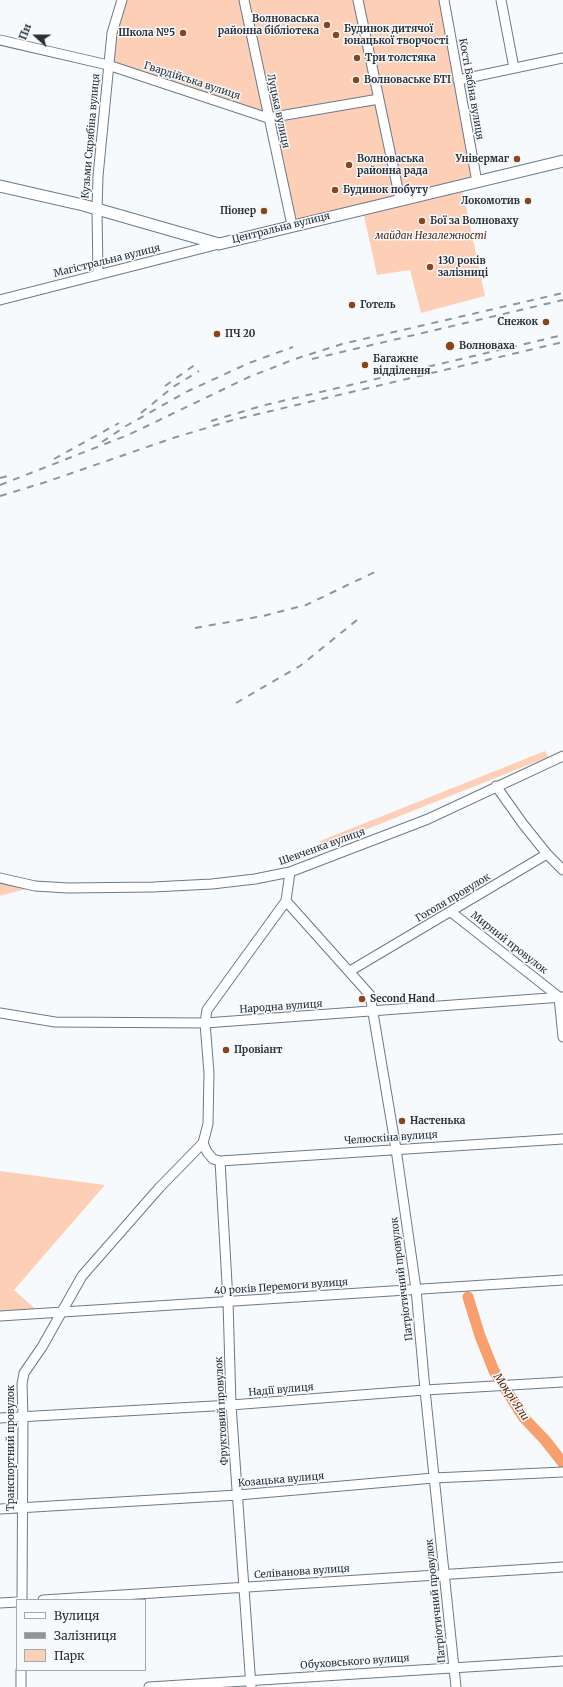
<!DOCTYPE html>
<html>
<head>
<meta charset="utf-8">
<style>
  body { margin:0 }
  #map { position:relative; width:563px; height:1687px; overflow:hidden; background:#f7fafd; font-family:Merriweather,serif }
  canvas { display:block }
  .legend { position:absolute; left:16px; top:1599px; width:130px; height:72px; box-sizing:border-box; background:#f7fafd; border:1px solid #a4a9ad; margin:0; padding:5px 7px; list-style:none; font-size:12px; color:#282f35 }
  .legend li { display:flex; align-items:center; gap:8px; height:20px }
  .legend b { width:20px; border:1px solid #a4a9ad }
  .north { position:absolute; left:16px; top:16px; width:40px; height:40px; -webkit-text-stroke:3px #f7fafd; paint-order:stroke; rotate:291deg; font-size:11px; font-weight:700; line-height:16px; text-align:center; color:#282f35 }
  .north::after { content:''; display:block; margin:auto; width:14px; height:18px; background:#282f35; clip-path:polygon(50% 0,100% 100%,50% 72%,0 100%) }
</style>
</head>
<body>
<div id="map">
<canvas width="563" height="1687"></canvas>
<ul class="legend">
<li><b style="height:5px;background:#fff"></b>Вулиця</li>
<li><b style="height:5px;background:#90959a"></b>Залізниця</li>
<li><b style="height:11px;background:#fecfb7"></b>Парк</li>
</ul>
<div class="north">Пн</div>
</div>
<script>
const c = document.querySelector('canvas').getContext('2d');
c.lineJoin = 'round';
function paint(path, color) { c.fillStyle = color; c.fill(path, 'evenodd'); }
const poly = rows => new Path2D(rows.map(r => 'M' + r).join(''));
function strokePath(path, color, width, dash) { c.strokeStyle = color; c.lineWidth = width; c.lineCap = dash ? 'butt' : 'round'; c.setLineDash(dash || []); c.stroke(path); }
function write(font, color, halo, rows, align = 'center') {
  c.font = font + ' Merriweather,serif'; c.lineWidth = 3; c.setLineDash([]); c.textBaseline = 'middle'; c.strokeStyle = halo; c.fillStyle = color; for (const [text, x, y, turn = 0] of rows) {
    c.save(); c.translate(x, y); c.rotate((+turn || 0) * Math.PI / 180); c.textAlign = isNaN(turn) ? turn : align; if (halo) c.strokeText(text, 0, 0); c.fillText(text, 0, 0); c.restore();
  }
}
paint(poly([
  [122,0,444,0,476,179,292,223,268,118,108,65],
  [462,187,485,296,421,313,410,270,377,275,363,211],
  [545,751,548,757,322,847,320,841],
  [0,878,33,887,0,896],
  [0,1171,105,1185,14,1290,41,1314,0,1316]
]), '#fecfb7');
strokePath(poly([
  [468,1297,480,1336,494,1371,524,1418,545,1440,563,1463]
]), '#f89f6d', 11);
const minor = poly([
  [244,0,292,225],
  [358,0,400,199],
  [444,0,477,182],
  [501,0,514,68],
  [0,40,108,65,268,118,379,99],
  [458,80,563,58],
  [98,275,97,210,98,176,112,33,122,0],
  [0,300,219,244],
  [496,786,523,824,547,854],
  [0,878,35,886,68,888,153,887,212,884,255,879,290,872,428,819,563,756],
  [286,901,370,995,396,1149,416,1289,425,1390,456,1687],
  [451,912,559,997,563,1037],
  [350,971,547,854,563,870],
  [0,1013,55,1022,205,1023,563,997],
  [203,1143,207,1152,213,1159,220,1161,228,1301,231,1405,251,1687],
  [220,1161,563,1139],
  [0,1316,563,1280],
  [0,1418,231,1405,425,1390,563,1382],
  [0,1509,238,1495,434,1478,563,1472],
  [22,1600,23,1416,22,1384,24,1373,42,1347,82,1276,160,1187,203,1143,208,1124,209,1073,205,1023,207,1010,286,901,290,872],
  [43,1600,563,1567],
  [0,1603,17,1602],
  [21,1687,21,1670],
  [149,1687,563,1661]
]);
const major = poly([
  [0,186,83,205,219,244,563,161]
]);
strokePath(minor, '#6a7a88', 11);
strokePath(major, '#6a7a88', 13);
strokePath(minor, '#fff', 9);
strokePath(major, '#fff', 11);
strokePath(poly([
  [312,359,563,300],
  [165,386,196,364],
  [141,413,173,387,199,371],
  [211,421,261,406,563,335],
  [102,442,126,426,186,392,249,363,293,347],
  [54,459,119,423],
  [0,478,12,475],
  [0,485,128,435,249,377,295,359,342,344,563,293],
  [0,496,46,482,173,438,233,420,563,342],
  [195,628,263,616,306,605,377,571],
  [236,703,300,666,362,616]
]), '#90959a', 2, [7, 7]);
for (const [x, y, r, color] of [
  [327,25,4,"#8a461a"],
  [183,33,4,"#8a461a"],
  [336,35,4,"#8a461a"],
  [357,58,4,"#8a461a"],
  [356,80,4,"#8a461a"],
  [517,159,4,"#8a461a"],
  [349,165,4,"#8a461a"],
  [335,190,4,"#8a461a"],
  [528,201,4,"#8a461a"],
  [264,211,4,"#8a461a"],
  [422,221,4,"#8a461a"],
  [430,267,4,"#8a461a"],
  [352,305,4,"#8a461a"],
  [546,322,4,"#8a461a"],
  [217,334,4,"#8a461a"],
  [450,346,5,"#8a461a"],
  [365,365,4,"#8a461a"],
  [362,999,4,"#8a461a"],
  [226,1050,4,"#8a461a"],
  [402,1121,4,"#8a461a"]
]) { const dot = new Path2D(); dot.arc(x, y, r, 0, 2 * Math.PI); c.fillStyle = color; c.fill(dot); strokePath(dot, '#f7fafd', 1.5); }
write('bold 10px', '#282f35', '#f7fafd', [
  ["Волноваська",319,19,"right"],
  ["районна бібліотека",319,31,"right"],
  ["Будинок дитячої",344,29],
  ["юнацької творчості",344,41],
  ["Школа №5",175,33,"right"],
  ["Три толстяка",365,58],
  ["Волноваське БТІ",364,80],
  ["Волноваська",357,159],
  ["районна рада",357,171],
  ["Універмаг",509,159,"right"],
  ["Будинок побуту",343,190],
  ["Локомотив",520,201,"right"],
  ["Піонер",256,211,"right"],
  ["Бої за Волноваху",430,221],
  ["130 років",438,261],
  ["залізниці",438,273],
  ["Готель",360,305],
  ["Снежок",538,322,"right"],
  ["ПЧ 20",225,334],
  ["Волноваха",459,346],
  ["Багажне",373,359],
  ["відділення",373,371],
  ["Second Hand",370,999],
  ["Провіант",234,1050],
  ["Настенька",410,1121]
], 'left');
write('10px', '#282f35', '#f7fafd', [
  ["Гвардійська вулиця",192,81,18],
  ["Кості Бабіна вулиця",471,89,80],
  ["Луцька вулиця",278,111,78],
  ["Кузьми Скрябіна вулиця",91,136,-85],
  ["Центральна вулиця",281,228,-14],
  ["Магістральна вулиця",107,261,-14],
  ["Шевченка вулиця",322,847,-20],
  ["Гоголя провулок",453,898,-31],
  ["Мирний провулок",509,943,38],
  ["Народна вулиця",281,1007,-4],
  ["Челюскіна вулиця",391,1138,-4],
  ["Патріотичний провулок",402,1279,-97],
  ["40 років Перемоги вулиця",281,1287,-4],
  ["Надії вулиця",281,1390,-5],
  ["Фруктовий провулок",222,1411,-93],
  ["Транспортний провулок",11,1448,-90],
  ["Козацька вулиця",281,1480,-5],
  ["Селіванова вулиця",302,1572,-4],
  ["Патріотичний провулок",436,1601,-96],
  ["Обуховського вулиця",355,1662,-4]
]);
write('italic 10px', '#4b2813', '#f7fafd', [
  ["майдан Незалежності",431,236]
]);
write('italic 11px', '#5d2600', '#f7fafd', [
  ["Мокрі Яли",511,1397,56]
]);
</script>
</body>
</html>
